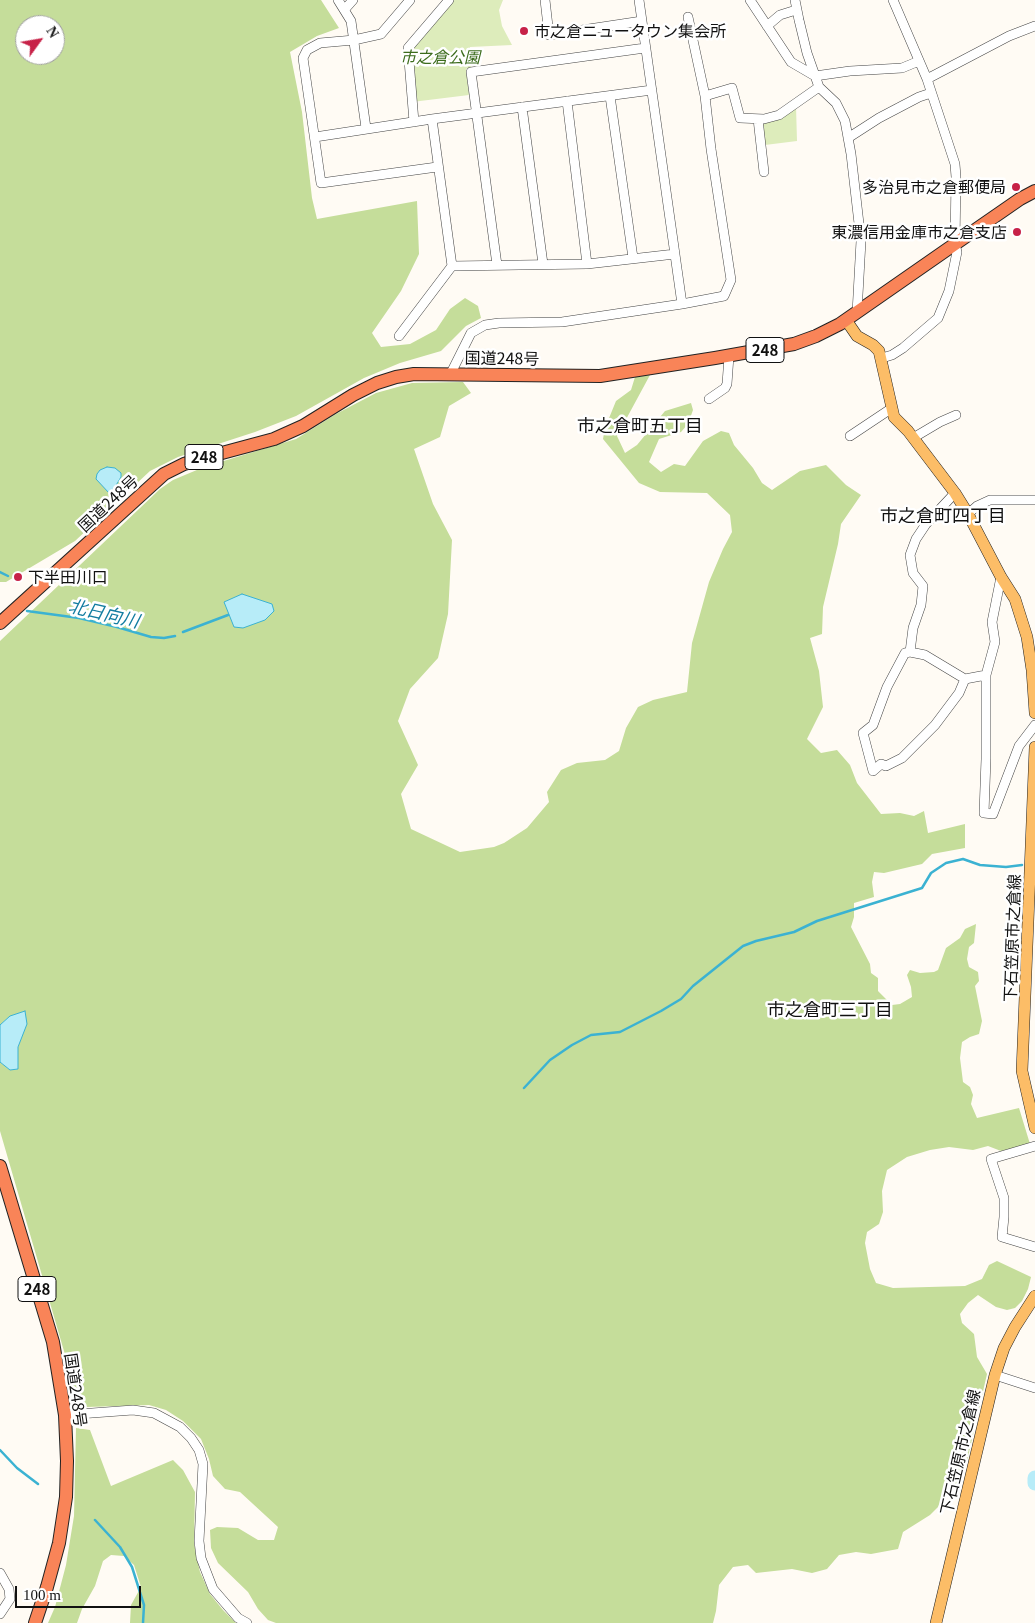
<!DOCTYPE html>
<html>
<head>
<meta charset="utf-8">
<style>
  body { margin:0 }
  #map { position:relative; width:1035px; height:1623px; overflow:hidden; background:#fffbf4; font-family:Georgia,serif }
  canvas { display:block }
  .north { position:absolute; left:15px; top:15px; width:50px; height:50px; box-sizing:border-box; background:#fff; border:1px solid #a0a0a0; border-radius:50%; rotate:58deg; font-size:14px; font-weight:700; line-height:20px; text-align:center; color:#111 }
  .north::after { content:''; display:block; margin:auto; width:18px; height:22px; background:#c72248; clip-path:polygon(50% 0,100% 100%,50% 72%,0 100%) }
  .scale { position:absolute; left:15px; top:1586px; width:126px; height:22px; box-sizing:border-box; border:2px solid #111; border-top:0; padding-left:6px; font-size:15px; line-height:18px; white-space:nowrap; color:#111; -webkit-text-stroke:4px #fff; paint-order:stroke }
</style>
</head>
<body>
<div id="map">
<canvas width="1035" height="1623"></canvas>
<div class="north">N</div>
<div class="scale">100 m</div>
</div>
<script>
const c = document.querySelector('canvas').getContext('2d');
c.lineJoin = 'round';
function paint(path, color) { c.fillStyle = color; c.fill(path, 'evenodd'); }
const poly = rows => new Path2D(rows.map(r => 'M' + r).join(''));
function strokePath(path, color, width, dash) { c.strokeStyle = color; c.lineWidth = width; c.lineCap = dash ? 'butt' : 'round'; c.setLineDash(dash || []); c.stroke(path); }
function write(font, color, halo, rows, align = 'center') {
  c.font = font + ' Georgia,"Noto Sans JP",serif'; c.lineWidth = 5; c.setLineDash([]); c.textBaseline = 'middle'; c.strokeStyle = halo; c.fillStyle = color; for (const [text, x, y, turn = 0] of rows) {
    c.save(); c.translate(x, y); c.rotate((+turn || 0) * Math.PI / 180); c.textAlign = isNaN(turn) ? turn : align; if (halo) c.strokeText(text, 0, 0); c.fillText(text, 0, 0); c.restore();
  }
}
paint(poly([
  [449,0,503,0,499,10,502,26,512,45,470,47,471,67,466,69,469,95,412,102,408,48],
  [796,106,797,141,765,145,761,122]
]), '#ddecbb');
paint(poly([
  [0,0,321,0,339,28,317,36,290,52,302,112,312,198,317,219,417,201,419,254,401,291,372,333,381,347,410,344,436,330,450,309,465,298,478,306,481,318,466,326,441,351,400,363,364,378,296,416,255,432,178,457,150,471,75,541,6,582,0,582],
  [25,25,55,25,55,55,25,55],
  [650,375,617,436,625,453,637,445,665,411,691,403,693,410,688,424,681,432,659,439,649,462,661,472,674,464,685,466,703,441,721,431,729,433,734,445,753,468,762,483,772,490,800,471,826,465,846,485,861,495,841,524,838,544,823,607,822,634,810,638,819,671,823,707,807,739,821,753,837,750,850,765,857,783,881,814,900,813,914,816,924,811,928,833,965,824,965,848,932,854,922,864,884,873,874,872,872,882,874,897,854,903,854,917,851,927,870,964,871,973,878,978,878,991,892,1005,900,1004,912,997,911,987,907,975,910,970,920,973,934,972,938,970,946,948,960,938,965,929,976,924,974,943,969,947,967,959,969,967,978,972,979,981,975,986,982,1021,979,1034,970,1037,962,1042,960,1058,963,1082,970,1087,973,1095,971,1104,977,1118,1019,1108,1030,1144,1001,1151,988,1146,973,1150,949,1147,930,1150,907,1157,887,1170,882,1191,883,1212,879,1224,867,1232,865,1243,870,1269,876,1283,893,1288,965,1286,982,1279,989,1265,997,1261,1031,1277,1028,1289,1022,1301,1015,1308,1007,1310,996,1307,978,1295,968,1303,960,1314,962,1323,974,1334,977,1357,987,1374,961,1487,944,1495,938,1507,930,1515,903,1532,898,1549,871,1554,856,1552,839,1555,827,1569,812,1573,792,1569,756,1573,748,1565,733,1567,719,1585,716,1611,713,1623,276,1623,268,1620,258,1609,248,1592,218,1563,211,1548,210,1530,217,1527,238,1528,258,1540,274,1540,278,1527,240,1492,225,1489,213,1476,209,1459,201,1439,183,1421,166,1410,149,1405,87,1407,71,1392,66,1358,0,1131,0,1062,10,1070,18,1069,18,1047,22,1035,10,1016,0,1025,0,641,160,489,173,480,204,467,296,439,336,414,376,393,412,383,463,382,471,393,449,406,440,437,414,449,433,504,452,540,448,614,438,658,410,689,398,721,418,765,401,794,411,829,460,852,494,847,504,843,527,828,549,802,547,792,561,770,577,763,605,760,619,751,626,728,638,707,653,700,687,692,692,643,709,582,723,549,732,532,730,515,707,493,660,492,639,483,603,439,605,428,616,401,631,390,635,377],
  [76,1428,90,1430,111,1486,173,1460,183,1470,195,1492,194,1544,200,1572,210,1594,223,1610,236,1623,130,1623,131,1605,141,1587,134,1565,124,1556,111,1555,103,1561,95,1586,82,1609,77,1623,48,1623,55,1607,66,1565,74,1516]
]), '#c5dd9a');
const water = poly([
  [107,467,115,468,121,473,121,477,112,492,109,493,96,479,97,474,100,470,107,467],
  [242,594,272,604,274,611,265,620,243,628,234,627,224,602,242,594],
  [25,1011,27,1024,18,1047,18,1069,10,1070,0,1062,0,1025,10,1016,25,1011]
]);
paint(water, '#b7ecf8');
strokePath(water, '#3bb2d2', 1);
strokePath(poly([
  [0,572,8,576],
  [27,611,79,618,117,627,151,637,164,638,175,636],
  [183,632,228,615],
  [524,1088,550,1060,572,1045,591,1035,620,1032,661,1011,681,999,693,986,743,946,756,941,794,932,817,921,922,888,931,873,946,863,963,859,980,865,1006,867,1022,865],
  [0,1450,17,1468,38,1484],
  [95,1520,120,1547,132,1567,144,1605,143,1623]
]), '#3bb2d2', 2.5);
strokePath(poly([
  [1035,1478,1035,1483]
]), '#b7ecf8', 15);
const minor = poly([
  [338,0,351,21,366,128],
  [410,0,381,34,354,40,320,43,307,50,303,58,321,183,437,167],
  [545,0,549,35,642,21],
  [639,0,682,304],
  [750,0,791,62,815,76,850,71,902,68,919,61],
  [795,0,799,20,807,53,819,87,836,103,845,121,851,154,861,241,857,313],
  [345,9,353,0],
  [688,17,705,96],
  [767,26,780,15,796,10],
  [927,79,1009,36,1035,26],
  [610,96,633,258],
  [567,101,587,264],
  [522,107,543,264],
  [432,119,452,266,587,264,675,254],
  [758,119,764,172],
  [414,122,408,48,449,0],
  [315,137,432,119,652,90],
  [848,138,879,118,919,97,931,93],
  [497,265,471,72,645,48],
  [399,336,452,266],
  [882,358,892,355,903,348,938,318,949,291,957,252,955,244,956,177,955,164,927,79,893,0],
  [451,373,471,333,485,325,499,323,562,322,682,304,724,296,731,280,711,149,705,96,732,88,740,118,764,119,779,115,819,87],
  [709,399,725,388,727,384,729,356],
  [850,436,892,408],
  [913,438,940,422,956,415],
  [955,493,926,524,916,539,910,555,913,573,923,586,921,605,913,628,910,652,905,653,887,687,873,725,863,733,873,771,881,764,886,766,902,758,935,725,959,693,965,679,986,675],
  [968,514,977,506,990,500,1035,500],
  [1001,577,992,622,995,642,986,675,986,759,984,813,993,814,1019,746,1035,725],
  [910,652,925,655,965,679],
  [1035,1146,991,1159,1004,1198,1004,1217,1002,1237,1035,1247],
  [995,1375,1035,1388],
  [65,1415,133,1410,154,1413,180,1427,191,1438,199,1450,203,1464,199,1541,201,1558,213,1589,238,1618,247,1623],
  [0,1573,9,1589,10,1599,0,1614]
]);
const major = poly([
  [846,320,857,336,873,345,879,351,894,417,908,431,955,493,968,514,1001,577,1015,599,1027,637,1032,670,1035,713],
  [1035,747,1022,1071,1035,1128],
  [936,1623,995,1375,1004,1348,1015,1327,1035,1296]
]);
const highway = poly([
  [0,623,164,474,184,464,207,457,274,439,303,426,353,395,377,383,396,377,414,374,600,376,715,358,794,344,816,336,840,324,955,244,1020,199,1035,191],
  [0,1166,53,1342,65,1415,67,1461,66,1497,59,1543,47,1587,35,1623]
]);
strokePath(minor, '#444', 10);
strokePath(major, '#222', 12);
strokePath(highway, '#222', 14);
strokePath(minor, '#fff', 9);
strokePath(major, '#fcbd67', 11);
strokePath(highway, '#f98458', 12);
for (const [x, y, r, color] of [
  [524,31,5,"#c72248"],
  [1016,187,5,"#c72248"],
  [1017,232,5,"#c72248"],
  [18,577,5,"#c72248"]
]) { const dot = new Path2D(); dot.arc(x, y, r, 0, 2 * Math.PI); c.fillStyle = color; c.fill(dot); strokePath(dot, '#fff', 2); }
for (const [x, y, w] of [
  [765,350,38],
  [204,457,38],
  [37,1289,38]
]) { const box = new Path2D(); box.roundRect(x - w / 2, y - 12.5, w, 25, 4); c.fillStyle = '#fff'; c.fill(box); strokePath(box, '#111', 1); }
write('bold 15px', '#111', null, [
  ["248",765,350],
  ["248",204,457],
  ["248",37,1289]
]);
write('16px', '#111', '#fff', [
  ["市之倉ニュータウン集会所",534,31],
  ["多治見市之倉郵便局",1006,187,"right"],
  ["東濃信用金庫市之倉支店",1007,232,"right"],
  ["下半田川口",28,577]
], 'left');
write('italic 16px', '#3c6c1d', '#fff', [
  ["市之倉公園",440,57]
]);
write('16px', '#111', '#fff', [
  ["国道248号",502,358,1],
  ["国道248号",108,503,-43],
  ["下石笠原市之倉線",1012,938,-88],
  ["国道248号",76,1390,82],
  ["下石笠原市之倉線",960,1452,-77]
]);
write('18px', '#111', '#fff', [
  ["市之倉町五丁目",640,425],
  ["市之倉町四丁目",943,515],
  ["市之倉町三丁目",830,1009]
]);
write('italic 18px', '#137da1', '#fff', [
  ["北日向川",104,613,13]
]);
</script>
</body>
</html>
